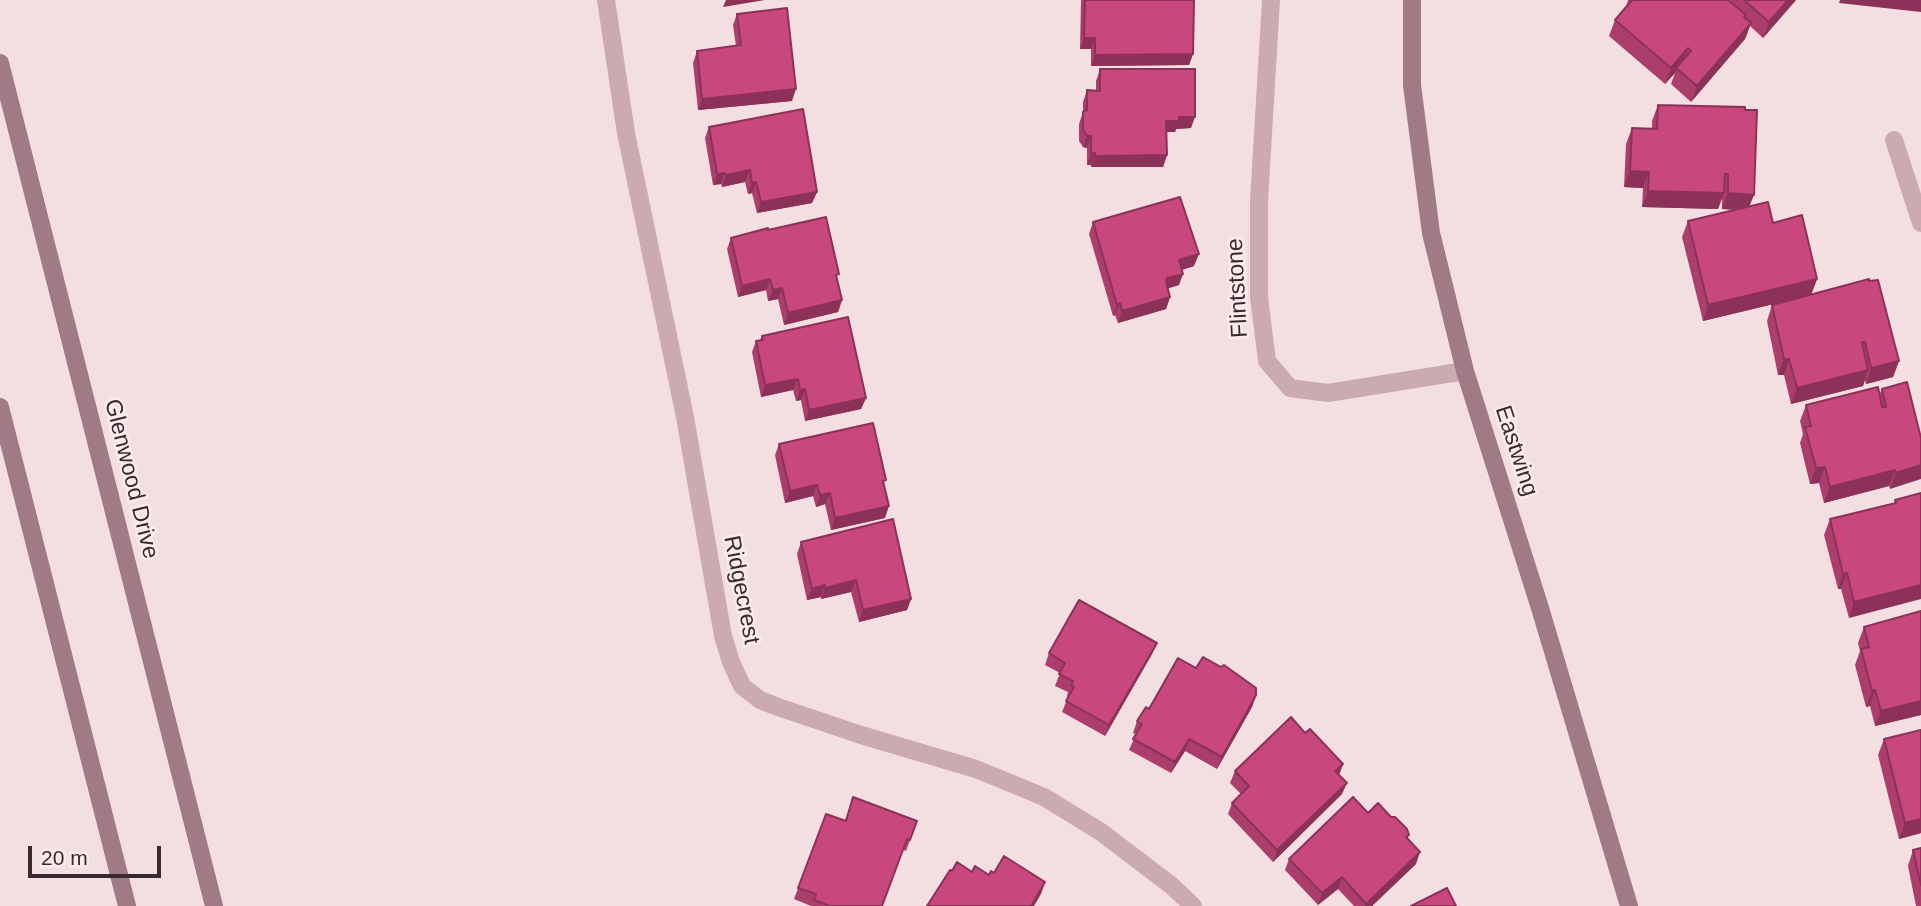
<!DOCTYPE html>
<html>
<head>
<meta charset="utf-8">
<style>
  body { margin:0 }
  #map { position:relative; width:1921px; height:906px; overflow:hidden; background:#f3dfe1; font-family:Arial,sans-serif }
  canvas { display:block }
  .scale { position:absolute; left:28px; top:846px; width:133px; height:32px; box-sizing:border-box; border:4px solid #392a2f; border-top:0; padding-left:9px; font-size:21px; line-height:24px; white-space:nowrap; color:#392a2f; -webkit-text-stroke:5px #faebed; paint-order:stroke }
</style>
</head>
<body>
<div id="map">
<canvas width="1921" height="906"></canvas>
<div class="scale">20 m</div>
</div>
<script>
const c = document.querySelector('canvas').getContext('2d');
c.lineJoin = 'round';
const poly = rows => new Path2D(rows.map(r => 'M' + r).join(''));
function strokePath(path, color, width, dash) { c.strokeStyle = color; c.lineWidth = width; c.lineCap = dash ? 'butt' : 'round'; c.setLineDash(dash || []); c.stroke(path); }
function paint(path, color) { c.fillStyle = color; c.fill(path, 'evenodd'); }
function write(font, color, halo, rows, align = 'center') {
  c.font = font + ' Arial,sans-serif'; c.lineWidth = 5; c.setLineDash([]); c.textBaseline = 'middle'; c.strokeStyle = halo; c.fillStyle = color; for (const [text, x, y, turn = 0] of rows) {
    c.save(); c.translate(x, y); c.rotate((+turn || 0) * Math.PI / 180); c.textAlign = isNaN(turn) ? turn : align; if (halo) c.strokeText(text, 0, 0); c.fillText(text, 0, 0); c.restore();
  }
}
strokePath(poly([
  [606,0,626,133,685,417,723,636,731,662,742,686,760,700,778,707,861,735,976,769,1044,797,1101,832,1172,886,1193,906],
  [1271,0,1259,201,1259,297,1267,361,1290,388,1328,393,1465,371],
  [1894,140,1921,223]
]), '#ccaab1', 18);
strokePath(poly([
  [1412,0,1412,85,1431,233,1465,371,1540,608,1629,906],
  [0,63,214,906],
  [0,407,127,906]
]), '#a07b86', 18);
paint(poly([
  [1081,0,1194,0,1193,54,1189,65,1091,66,1091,49,1080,49],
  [1628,0,1796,0,1763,38,1750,26,1745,39,1691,102,1671,84,1675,73,1665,84,1609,36,1615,20,1626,7],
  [737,14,792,101,698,110,693,63,697,51,736,46,733,25],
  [1100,69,1191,128,1176,129,1175,132,1167,132,1167,155,1163,167,1091,167,1091,165,1087,165,1087,148,1083,147,1079,141,1079,124,1083,112,1083,102,1087,90,1096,91,1096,81],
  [1658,105,1745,107,1750,207,1773,223,1817,279,1811,295,1703,321,1682,237,1688,221,1736,210,1722,209,1722,198,1718,209,1642,207,1643,188,1624,187,1626,144,1632,128,1652,129,1652,121],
  [709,127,817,192,812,203,757,213,752,193,748,194,745,182,722,187,721,184,713,185,705,138],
  [1093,222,1194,266,1182,270,1179,285,1168,288,1170,297,1166,309,1118,323,1115,315,1113,316,1089,234],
  [768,230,837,278,842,300,838,312,784,325,778,299,768,301,766,290,738,297,727,249,731,238],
  [1869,279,1899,361,1893,377,1866,384,1865,380,1863,386,1791,404,1784,375,1778,375,1767,321,1772,305],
  [762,336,866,398,861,409,805,421,801,400,796,401,793,390,761,397,752,352,756,341,760,340],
  [1882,389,1921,438,1890,489,1889,486,1824,503,1819,483,1810,484,1800,443,1803,434,1800,421,1806,405,1879,395],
  [779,444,884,485,885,518,831,530,825,504,816,507,813,496,785,503,775,455],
  [1921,493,1849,618,1841,589,1838,589,1824,535,1830,519,1894,503,1895,500],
  [801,542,911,599,907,610,859,622,851,592,821,599,821,597,807,600,797,554],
  [1921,611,1921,715,1875,726,1870,706,1866,707,1855,665,1860,651,1858,643,1864,627],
  [1157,643,1152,654,1105,736,1062,712,1068,697,1067,696,1068,692,1055,686,1060,673,1045,665,1049,653],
  [1196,668,1256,695,1252,707,1217,769,1185,751,1171,773,1129,750,1136,734,1133,733,1137,721,1149,709],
  [1305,733,1343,764,1339,775,1342,794,1273,862,1228,814,1232,803,1241,794,1230,783,1235,771],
  [1884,739,1921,833,1899,839,1878,755],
  [853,797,917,821,906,851,903,850,882,906,811,906,794,899,826,814,845,821],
  [1368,813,1409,835,1407,839,1416,864,1372,906,1354,906,1338,889,1318,905,1285,870,1289,859],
  [1921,848,1921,906,1916,906,1908,866,1913,850]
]), '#ac3e6c');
paint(poly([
  [726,0,765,0,723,7],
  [1788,0,1796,0,1763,38,1769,22],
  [1840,0,1921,0,1921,12,1839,3],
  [1751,23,1745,39,1691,102,1697,86],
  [1084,38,1095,38,1091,49,1080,49],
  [1688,48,1683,64,1676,68,1675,73,1665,84,1671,68],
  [1193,54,1189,65,1091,66,1095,55],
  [796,89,792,101,698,110,702,99],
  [1179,117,1195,117,1191,128,1176,129,1175,132,1162,132,1166,121],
  [1087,136,1091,136,1087,148,1083,147],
  [1095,153,1091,165,1087,165,1091,154],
  [1167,155,1163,167,1091,167,1095,156],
  [750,170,745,182,722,187,726,175],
  [1630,171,1649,172,1643,188,1624,187],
  [725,173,721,184,713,185,717,174],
  [756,182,752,193,748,194,752,183],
  [1648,191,1724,193,1718,209,1642,207],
  [817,192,812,203,757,213,761,202],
  [1728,193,1754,195,1748,210,1722,209],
  [1199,254,1194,266,1175,272,1179,260],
  [1183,274,1179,285,1163,290,1167,278],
  [770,279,766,290,738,297,742,286],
  [1817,279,1811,295,1703,321,1708,305],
  [782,288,778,299,768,301,773,290],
  [1170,297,1166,309,1118,323,1122,311],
  [842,300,838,312,784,325,788,313],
  [1120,303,1115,315,1113,316,1117,305],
  [1784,359,1789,359,1784,375,1778,375],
  [1899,361,1893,377,1866,384,1871,368],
  [1868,370,1863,386,1791,404,1797,388],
  [798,379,793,390,761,397,765,385],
  [805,389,801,400,796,401,800,390],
  [866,398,861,409,805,421,809,410],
  [1921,465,1921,479,1890,489,1896,473],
  [1825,467,1819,483,1810,484,1816,468],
  [1895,470,1889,486,1824,503,1830,487],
  [817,485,813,496,785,503,790,491],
  [830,493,825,504,816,507,820,495],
  [889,506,885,518,831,530,835,518],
  [1847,573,1841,589,1838,589,1843,574],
  [856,580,851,592,821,599,825,588],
  [825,585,821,597,807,600,812,589],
  [1921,585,1921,599,1849,618,1854,602],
  [911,599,907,610,859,622,863,610],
  [1157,643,1152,654,1105,736,1109,725],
  [1875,690,1870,706,1866,707,1872,691],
  [1256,695,1252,707,1217,769,1222,757],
  [1921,701,1921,715,1875,726,1881,711],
  [1189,739,1185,751,1171,773,1175,762],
  [1343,764,1339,775,1335,771],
  [1347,783,1342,794,1273,862,1277,850],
  [1921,819,1921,833,1899,839,1905,823],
  [1420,852,1416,864,1372,906,1365,906,1366,904],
  [1342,877,1338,889,1318,905,1322,893],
  [1045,882,1041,894,1034,906,1031,906]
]), '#8c3258');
const building = poly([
  [1085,0,1194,0,1193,54,1095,55,1095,38,1084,38,1085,0],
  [1632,0,1728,0,1746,15,1744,17,1751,23,1697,86,1676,68,1691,51,1688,48,1671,68,1615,20,1632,0],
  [1744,0,1788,0,1769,22,1744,0],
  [787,8,796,89,702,99,697,51,741,45,737,14,787,8],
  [1100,69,1195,69,1195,117,1179,117,1179,121,1166,121,1167,155,1095,156,1095,153,1091,154,1091,136,1087,136,1083,130,1083,112,1087,110,1087,90,1100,91,1100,69],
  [1658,105,1745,107,1745,110,1757,110,1754,195,1728,193,1728,174,1725,174,1724,193,1648,191,1649,172,1630,171,1632,128,1657,129,1658,105],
  [803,109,817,192,761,202,756,182,752,183,750,170,726,175,725,173,717,174,709,127,803,109],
  [1180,197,1199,254,1179,260,1183,274,1167,278,1166,282,1170,297,1122,311,1120,303,1117,305,1093,222,1180,197],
  [1768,202,1773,223,1802,215,1817,279,1708,305,1688,221,1768,202],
  [826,217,839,274,836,275,842,300,788,313,782,288,773,290,770,279,742,286,731,238,768,228,768,230,826,217],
  [1869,279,1869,281,1878,280,1899,361,1871,368,1865,342,1862,342,1868,370,1797,388,1789,359,1784,359,1772,305,1869,279],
  [848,317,866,398,809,410,805,389,800,390,798,379,765,385,756,341,763,340,762,336,848,317],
  [1907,382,1921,438,1921,465,1896,473,1895,470,1830,487,1825,467,1816,468,1805,427,1811,426,1806,405,1878,387,1882,407,1886,407,1882,389,1907,382],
  [873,423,886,480,883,481,889,506,835,518,830,493,820,495,817,485,790,491,779,444,873,423],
  [1921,493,1921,585,1854,602,1847,573,1843,574,1830,519,1896,503,1895,500,1921,493],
  [893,519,911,599,863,610,856,580,825,588,825,585,812,589,801,542,893,519],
  [1079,600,1157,643,1109,725,1066,701,1074,687,1071,685,1073,681,1059,674,1065,663,1049,653,1079,600],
  [1921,611,1921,701,1881,711,1875,690,1872,691,1861,649,1869,647,1864,627,1921,611],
  [1203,657,1221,667,1224,665,1256,688,1256,695,1222,757,1189,739,1175,762,1133,739,1142,724,1137,721,1146,707,1149,709,1178,658,1196,668,1203,657],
  [1291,717,1305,733,1310,729,1343,764,1335,771,1347,783,1277,850,1232,803,1249,786,1235,771,1291,717],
  [1921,730,1921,819,1905,823,1884,739,1921,730],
  [853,797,917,821,910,840,907,839,882,906,830,906,814,900,816,894,798,888,826,814,846,821,853,797],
  [1353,797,1368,813,1378,803,1391,817,1395,817,1407,829,1409,835,1406,837,1420,852,1366,904,1342,877,1322,893,1289,859,1353,797],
  [1921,848,1921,885,1913,850,1921,848],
  [1004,856,1045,882,1031,906,927,906,950,870,952,871,957,862,972,872,975,866,989,875,991,871,994,873,1004,856],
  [1447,888,1456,906,1411,906,1447,888]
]);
paint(building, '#c8487d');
strokePath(building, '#8c3258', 2);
write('23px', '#392a2f', '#faebed', [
  ["Flintstone",1238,288,-93],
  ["Eastwing",1516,451,72],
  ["Glenwood Drive",131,479,76],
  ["Ridgecrest",741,590,79]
]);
</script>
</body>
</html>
